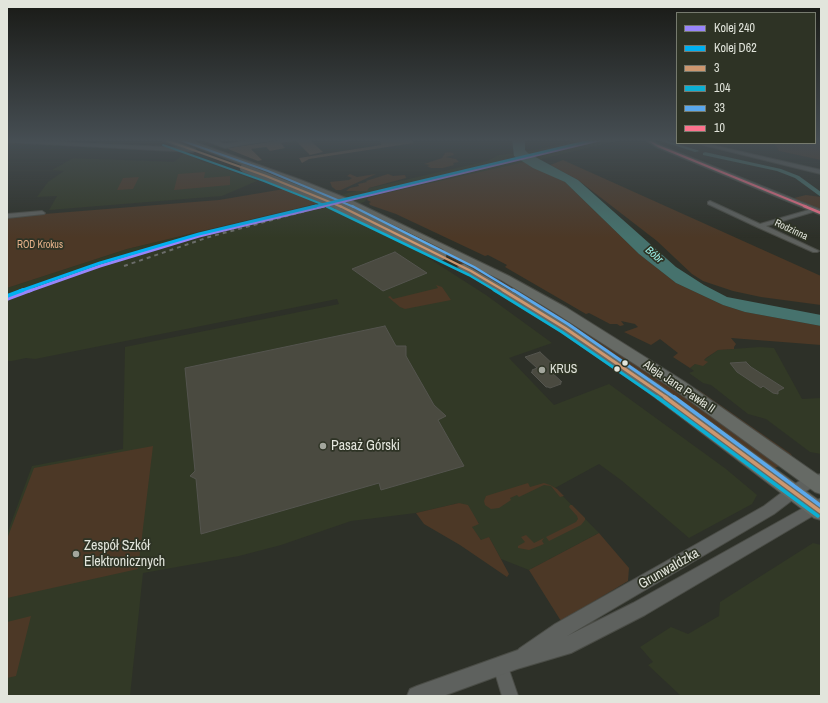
<!DOCTYPE html>
<html>
<head>
<meta charset="utf-8">
<style>
  body { margin:0 }
  #map { position:relative; width:828px; height:703px; overflow:hidden; background:#2d3028; font-family:"Archivo Narrow",sans-serif }
  canvas { display:block }
  .frame { position:absolute; inset:0; border:8px solid #e2e5dc; pointer-events:none }
  .legend { position:absolute; left:676px; top:12px; width:140px; height:132px; box-sizing:border-box; background:#2e3325; border:1px solid #767a6e; margin:0; padding:5px 7px; list-style:none; font-size:12px; color:#e2e5dc }
  .legend li { display:flex; align-items:center; gap:8px; height:20px }
  .legend b { width:20px; border:1px solid #767a6e }
</style>
</head>
<body>
<div id="map">
<canvas width="828" height="703"></canvas>
<div class="frame"></div>
<ul class="legend">
<li><b style="height:5px;background:#9885fa"></b>Kolej 240</li>
<li><b style="height:5px;background:#00b0f0"></b>Kolej D62</li>
<li><b style="height:5px;background:#cd976f"></b>3</li>
<li><b style="height:5px;background:#0dafd3"></b>104</li>
<li><b style="height:5px;background:#5aa8eb"></b>33</li>
<li><b style="height:5px;background:#fc738d"></b>10</li>
</ul>
</div>
<script>
const c = document.querySelector('canvas').getContext('2d');
c.lineJoin = 'round';
function paint(path, color) { c.fillStyle = color; c.fill(path, 'evenodd'); }
const poly = rows => new Path2D(rows.map(r => 'M' + r).join(''));
function strokePath(path, color, width, dash) { c.strokeStyle = color; c.lineWidth = width; c.lineCap = dash ? 'butt' : 'round'; c.setLineDash(dash || []); c.stroke(path); }
function write(font, color, halo, rows, align = 'center') {
  c.font = font + ' "Archivo Narrow",sans-serif'; c.lineWidth = 3.5; c.setLineDash([]); c.textBaseline = 'middle'; c.strokeStyle = halo; c.fillStyle = color; for (const [text, x, y, turn = 0] of rows) {
    c.save(); c.translate(x, y); c.rotate((+turn || 0) * Math.PI / 180); c.textAlign = isNaN(turn) ? turn : align; if (halo) c.strokeText(text, 0, 0); c.fillText(text, 0, 0); c.restore();
  }
}
paint(poly([
  [577,140,622,140,416,189,368,198,364,202,341,210,402,241,486,295,552,343,509,358,554,405,609,384,726,469,757,495,752,504,689,538,621,480,599,464,555,488,599,533,529,570,501,559,489,537,482,541,471,527,479,523,459,503,416,513,351,521,281,545,239,556,143,573,130,696,7,696,7,534,32,466,123,449,125,347,339,304,337,299,35,359,26,358,12,361,7,361,7,288,127,249,318,203,348,193,487,161,499,155,535,150],
  [185,152,203,162,209,163,215,166,218,166,257,181,222,196,49,210,57,196,37,197,48,182,64,171,52,170,73,158,174,162],
  [760,347,774,348,802,399,821,398,821,454,810,452,766,419,748,414,711,385,703,383,689,373,694,371,690,368,695,364,707,362,704,360,718,350],
  [813,543,821,545,821,696,681,696,648,665,653,662,640,647,671,627,688,634,719,616,720,602]
]), '#323926');
paint(poly([
  [815,140,821,140,821,160,779,151,774,143,815,143],
  [449,152,453,153,454,155,446,157,456,159,459,162,453,163,454,165,443,168,431,168,427,166,430,165,424,164,442,158,445,153],
  [563,160,821,276,821,305,761,297,733,291,703,281,692,274,657,241,578,180,550,165],
  [524,162,565,182,639,254,676,283,723,305,745,312,821,326,821,345,731,338,736,344,734,347,734,349,718,350,706,358,704,360,708,362,703,366,695,364,690,368,673,357,678,353,660,339,651,345,624,332,638,327,635,324,621,321,624,325,620,326,617,324,610,324,589,313,586,314,505,267,507,265,488,255,485,256,396,214,370,205,369,203,371,202,367,200,368,198,378,195],
  [205,172,204,178,230,176,230,185,174,190,178,174],
  [350,174,357,177,376,174,341,190,336,190,332,187,330,182,349,180,352,178,347,176],
  [388,174,393,176,405,175,406,178,369,188,367,191,346,191,350,188,359,186,358,184,367,182,366,181],
  [139,177,133,189,117,190,123,178],
  [284,189,319,203,127,249,7,288,7,217,219,200],
  [806,195,821,197,821,210,794,198],
  [448,253,515,287,674,388,781,465,775,468,618,356,588,339,493,281,447,256,446,254],
  [436,285,442,287,451,300,405,309,400,307,388,297,390,296,393,299,438,288],
  [697,389,791,454,793,458,698,392],
  [153,446,138,569,7,598,7,539,34,468],
  [528,483,530,487,544,483,550,485,557,489,564,496,560,497,551,486,544,485,519,497,517,495,510,498,511,500,499,508,491,509,485,505,484,501,486,496],
  [459,503,468,505,479,524,472,527,481,540,489,537,509,574,507,577,460,545,424,524,416,513],
  [570,505,572,505,585,518,585,520,581,525,549,541,546,537,576,522,578,519,577,516,569,507],
  [599,533,629,568,628,581,561,621,529,570],
  [526,535,534,543,544,538,542,541,544,544,529,550,518,548,518,546,525,542,521,537],
  [31,616,16,676,7,678,7,622]
]), '#4c3826');
paint(poly([
  [283,140,310,140,323,152,310,155,296,141,281,143,285,148,270,151,266,147,251,149,262,160,258,161,228,149,228,148],
  [380,140,412,140,414,143,309,159,302,163,299,158,381,145]
]), '#6a523d');
paint(poly([
  [512,140,525,140,525,150,528,153,578,180,676,267,704,285,727,297,821,315,821,326,745,312,723,305,676,283,639,254,565,182,533,168,514,156]
]), '#46726d');
paint(poly([
  [658,140,665,140,700,151,695,152,658,140],
  [705,152,781,169,799,176,821,192,821,197,795,178,777,171,703,155,703,153,705,152]
]), '#46726d');
const building = poly([
  [395,252,427,273,383,291,352,269,395,252],
  [385,326,396,346,406,346,406,356,434,405,446,416,438,420,464,466,381,490,379,483,201,534,196,479,190,476,195,471,185,368,385,326],
  [540,352,557,368,550,371,562,382,560,382,561,384,550,388,548,387,546,387,531,372,533,372,532,370,537,368,525,357,540,352],
  [746,362,751,367,784,388,778,391,778,394,773,393,763,386,761,388,737,372,730,363,746,362]
]);
paint(building, '#4a4a40');
strokePath(building, '#54544e', 1);
const minor = poly([
  [7,140,193,148,196,150,193,152,7,142,7,140],
  [204,140,211,140,225,144,259,140,271,140,225,148,204,140],
  [695,143,703,143,821,170,821,174,695,143],
  [710,201,760,224,812,209,816,209,816,211,766,226,819,251,817,252,813,252,757,227,708,204,708,202,710,201],
  [42,211,45,213,44,214,7,218,7,214,42,211],
  [501,658,506,661,518,696,502,696,493,666,496,661,501,658]
]);
const tertiary = poly([
  [645,140,652,140,660,145,821,210,821,215,656,147,645,140],
  [821,474,821,486,815,486,799,495,774,514,567,636,633,603,821,498,821,511,645,615,571,653,517,669,443,696,407,696,410,689,417,686,518,650,520,648,555,624,764,506,789,487,807,477,821,474]
]);
const primary = poly([
  [161,140,172,140,195,149,194,151,188,151,161,140],
  [178,140,189,140,301,180,351,200,509,276,567,308,685,382,821,477,821,494,815,492,675,390,557,314,501,280,345,204,178,140],
  [464,264,570,325,658,384,821,502,821,520,814,518,648,392,560,331,460,269,458,267,460,265,464,264]
]);
strokePath(minor, '#4a4c46', 2);
strokePath(tertiary, '#4a4c46', 2);
strokePath(primary, '#4a4c46', 2);
paint(minor, '#5e615e');
paint(tertiary, '#5e615e');
paint(primary, '#666a65');
strokePath(poly([
  [320,207,343,201]
]), '#6a6c69', 1.5, [3, 3]);
strokePath(poly([
  [124,266,209,237,324,206]
]), '#6a6c69', 2, [4, 4]);
const primaryBridgeFar1 = poly([
  [244,168,342,207]
]);
const primaryBridge = poly([
  [340,206,441,255]
]);
strokePath(primaryBridgeFar1, '#4a4c46', 10, []);
strokePath(primaryBridge, '#4a4c46', 12, []);
strokePath(primaryBridgeFar1, '#666a65', 8);
strokePath(primaryBridge, '#666a65', 11);
strokePath(poly([
  [165,140,266,176,342,207]
]), '#cd976f', 2);
strokePath(poly([
  [340,206,471,271,505,291]
]), '#cd976f', 2.5);
strokePath(poly([
  [503,290,565,328,667,398]
]), '#cd976f', 3);
strokePath(poly([
  [665,397,821,512]
]), '#cd976f', 3.5);
strokePath(poly([
  [163,145,264,181,329,207]
]), '#0dafd3', 2);
strokePath(poly([
  [326,206,469,275,496,291]
]), '#0dafd3', 2.5);
strokePath(poly([
  [494,290,562,332,658,398]
]), '#0dafd3', 3);
strokePath(poly([
  [657,397,818,516]
]), '#0dafd3', 3.5);
strokePath(poly([
  [180,140,268,171,354,207]
]), '#5aa8eb', 2);
strokePath(poly([
  [352,206,474,267,514,291]
]), '#5aa8eb', 2.5);
strokePath(poly([
  [513,290,568,324,675,398]
]), '#5aa8eb', 3);
strokePath(poly([
  [674,397,821,506]
]), '#5aa8eb', 3.5);
strokePath(poly([
  [648,140,658,146,807,207]
]), '#fc738d', 2);
strokePath(poly([
  [804,206,821,213]
]), '#fc738d', 2.5);
strokePath(poly([
  [320,207,600,140]
]), '#9885fa', 2.5);
strokePath(poly([
  [29,291,100,266,199,236,324,206]
]), '#9885fa', 3);
strokePath(poly([
  [7,299,31,290]
]), '#9885fa', 4);
strokePath(poly([
  [312,207,593,140]
]), '#00b0f0', 2.5);
strokePath(poly([
  [20,291,100,263,199,234,316,206]
]), '#00b0f0', 3);
strokePath(poly([
  [7,296,23,290]
]), '#00b0f0', 4);
const sky = c.createLinearGradient(0, 0, 0, 238);
sky.addColorStop(0, '#191a16');
sky.addColorStop(0.59, '#464e53');
sky.addColorStop(1, '#464e5300');
c.fillStyle = sky;
c.fillRect(0, 0, 828, 238);
for (const [x, y, r, color] of [
  [625,363,3.5,"#e2e5dc"],
  [617,369,3.5,"#e2e5dc"],
  [542,370,4,"#a3a69d"],
  [323,446,4,"#a3a69d"],
  [76,554,4,"#a3a69d"]
]) { const dot = new Path2D(); dot.arc(x, y, r, 0, 2 * Math.PI); c.fillStyle = color; c.fill(dot); strokePath(dot, '#2e3325', 1.5); }
write('10px', '#e2e5dc', '#2e3325', [
  ["Rodzinna",791,230,25]
]);
write('10px', '#e8b38b', '#2e3325', [
  ["ROD Krokus",40,245]
]);
write('italic 11px', '#9befe7', '#2e3325', [
  ["Bóbr",654,255,41]
]);
write('12px', '#e2e5dc', '#2e3325', [
  ["KRUS",550,370]
], 'left');
write('12px', '#e2e5dc', '#2e3325', [
  ["Aleja Jana Pawła II",679,387,34]
]);
write('14px', '#e2e5dc', '#2e3325', [
  ["Pasaż Górski",331,446],
  ["Zespół Szkół",84,546],
  ["Elektronicznych",84,562]
], 'left');
write('14px', '#e2e5dc', '#2e3325', [
  ["Grunwaldzka",669,569,-30]
]);
</script>
</body>
</html>
